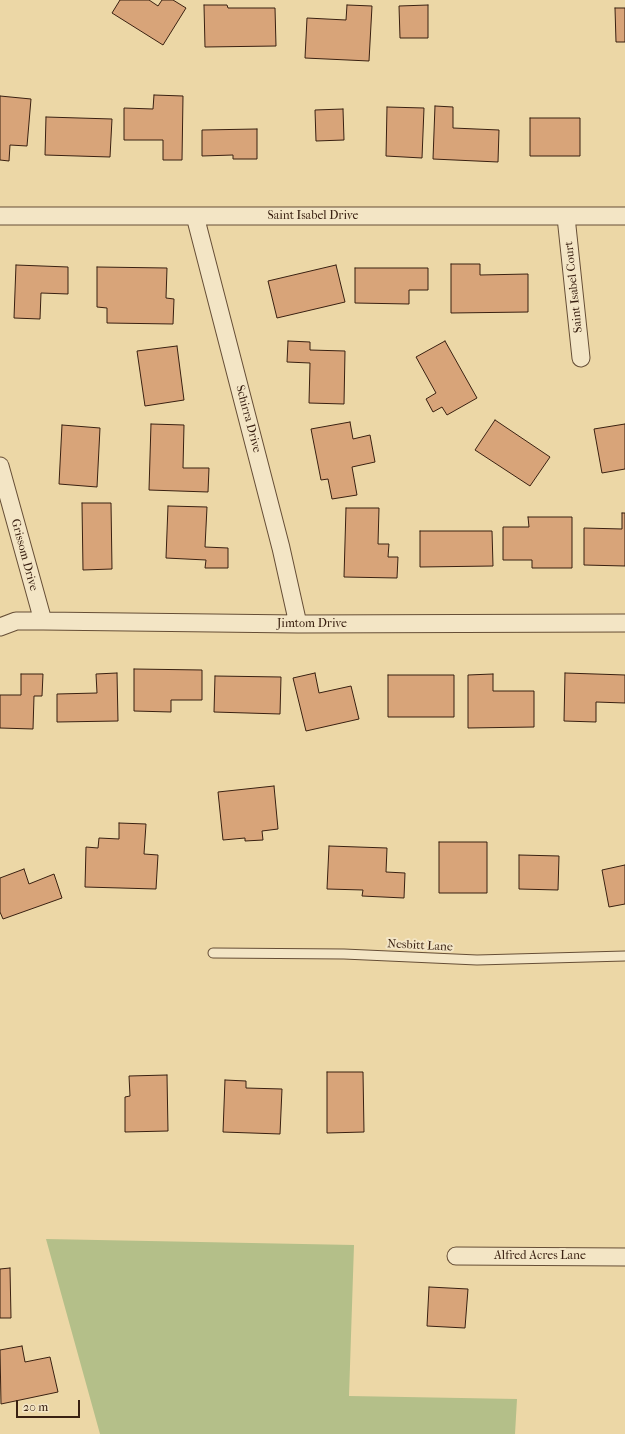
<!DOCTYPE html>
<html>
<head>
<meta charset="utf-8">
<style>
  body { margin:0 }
  #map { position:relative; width:625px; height:1434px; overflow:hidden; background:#ecd7a6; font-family:"IM FELL French Canon",serif }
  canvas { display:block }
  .scale { position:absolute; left:16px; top:1400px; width:64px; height:18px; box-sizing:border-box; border:2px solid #392011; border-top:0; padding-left:5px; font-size:12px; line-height:14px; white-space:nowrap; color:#392011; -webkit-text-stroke:3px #f3e5c5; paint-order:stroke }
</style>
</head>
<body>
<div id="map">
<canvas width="625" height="1434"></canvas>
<div class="scale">20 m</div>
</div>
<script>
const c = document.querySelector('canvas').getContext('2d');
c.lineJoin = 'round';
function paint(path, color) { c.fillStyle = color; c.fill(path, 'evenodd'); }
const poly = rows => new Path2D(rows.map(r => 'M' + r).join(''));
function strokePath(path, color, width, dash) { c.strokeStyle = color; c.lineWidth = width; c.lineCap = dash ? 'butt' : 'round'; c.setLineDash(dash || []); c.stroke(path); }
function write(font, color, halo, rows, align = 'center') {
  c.font = font + ' "IM FELL French Canon",serif'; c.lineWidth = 4; c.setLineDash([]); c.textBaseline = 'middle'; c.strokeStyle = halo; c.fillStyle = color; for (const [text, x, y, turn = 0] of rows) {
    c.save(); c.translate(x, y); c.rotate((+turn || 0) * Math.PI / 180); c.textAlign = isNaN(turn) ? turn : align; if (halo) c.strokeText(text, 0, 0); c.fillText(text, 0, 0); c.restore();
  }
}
paint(poly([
  [46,1239,354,1245,349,1396,517,1399,515,1434,100,1434]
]), '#b4bf89');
const building = poly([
  [120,0,149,0,158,6,162,0,173,0,186,8,163,45,112,13,120,0],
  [204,5,227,5,228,8,275,8,276,46,205,47,204,5],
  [347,5,372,6,369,61,305,58,307,18,346,20,347,5],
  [428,5,428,38,400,38,399,6,428,5],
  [615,8,625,8,625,42,616,42,615,8],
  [154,95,183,96,182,160,163,160,163,140,124,140,124,108,153,109,154,95],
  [0,96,31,99,27,146,10,145,9,161,0,160,0,96],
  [435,106,453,107,453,128,499,130,498,162,433,159,435,106],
  [387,107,424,108,422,158,386,156,387,107],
  [343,109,344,140,316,141,315,110,343,109],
  [46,117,112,119,110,157,45,155,46,117],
  [530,118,580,118,580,156,530,156,530,118],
  [257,129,257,159,233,159,233,155,202,156,202,130,257,129],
  [451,264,480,264,480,275,528,274,528,312,451,313,451,264],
  [16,265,68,267,68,294,41,293,40,319,14,318,16,265],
  [336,265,345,302,277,318,268,281,336,265],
  [97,267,167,268,166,298,174,299,173,324,107,323,107,308,97,307,97,267],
  [355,268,428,268,428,290,409,290,409,304,355,303,355,268],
  [288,341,310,342,310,350,345,351,344,404,309,403,310,363,287,362,288,341],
  [445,341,477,398,447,415,442,407,433,412,426,399,436,393,416,357,445,341],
  [177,346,184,400,145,406,137,351,177,346],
  [495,420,550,457,530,486,475,450,495,420],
  [350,422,353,439,370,435,375,462,352,467,357,495,332,499,328,479,321,480,311,429,350,422],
  [151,424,184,425,183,468,209,468,208,492,149,490,151,424],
  [625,424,625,469,602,473,594,429,625,424],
  [62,425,100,428,97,487,59,484,62,425],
  [82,503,111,503,112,569,83,570,82,503],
  [168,506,207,507,205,547,228,548,228,568,205,568,206,560,166,558,168,506],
  [346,508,379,508,378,544,389,544,388,557,398,557,397,578,344,577,346,508],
  [622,513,625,513,625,566,584,565,584,528,622,529,622,513],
  [528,517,572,517,572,568,532,568,532,560,503,560,503,527,529,527,528,517],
  [420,531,492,531,493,566,420,567,420,531],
  [134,669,202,670,202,700,171,700,171,712,134,711,134,669],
  [117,673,118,721,57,722,57,694,97,693,96,674,117,673],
  [315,673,319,693,351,686,359,719,306,731,293,678,315,673],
  [565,673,625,675,625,703,596,702,596,722,564,721,565,673],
  [21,674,43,674,42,696,34,696,33,729,0,728,0,695,21,695,21,674],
  [493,674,493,691,534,691,534,727,468,728,468,675,493,674],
  [388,675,454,675,454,717,388,717,388,675],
  [215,676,281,677,280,714,214,712,215,676],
  [274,786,278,829,262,831,263,840,245,841,245,838,223,840,218,792,274,786],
  [119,823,146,824,144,854,158,855,156,889,85,887,86,847,98,848,99,838,119,839,119,823],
  [439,842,487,842,487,893,439,893,439,842],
  [329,846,387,848,386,872,405,873,404,898,362,896,363,890,327,889,329,846],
  [519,855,559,856,558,890,519,889,519,855],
  [625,865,625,904,609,907,602,870,625,865],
  [24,869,29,884,54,874,62,898,3,919,0,912,0,878,24,869],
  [327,1072,363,1072,364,1132,327,1133,327,1072],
  [167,1075,168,1131,125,1132,125,1097,130,1096,129,1076,167,1075],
  [225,1080,246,1081,246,1088,282,1089,280,1134,223,1132,225,1080],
  [10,1268,11,1318,0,1318,0,1269,10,1268],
  [429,1287,468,1289,465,1328,427,1326,429,1287],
  [22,1346,25,1362,50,1357,58,1392,1,1404,0,1350,22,1346]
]);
paint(building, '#d8a479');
strokePath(building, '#392011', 1);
const lane = poly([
  [213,953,344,954,477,960,625,956]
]);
const street = poly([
  [0,216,625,216],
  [195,216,281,548,298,624],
  [566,217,581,358],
  [0,466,43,621],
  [0,627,16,621,43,621,298,624,625,623],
  [456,1256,625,1257]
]);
strokePath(lane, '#664e36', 11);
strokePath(street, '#664e36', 19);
strokePath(lane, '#f3e5c5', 9);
strokePath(street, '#f3e5c5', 17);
write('12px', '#392011', '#f3e5c5', [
  ["Saint Isabel Drive",313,216],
  ["Saint Isabel Court",574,287,-96],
  ["Schirra Drive",248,419,75],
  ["Grissom Drive",24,555,75],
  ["Jimtom Drive",312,624],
  ["Nesbitt Lane",420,946,3],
  ["Alfred Acres Lane",540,1256]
]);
</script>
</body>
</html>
